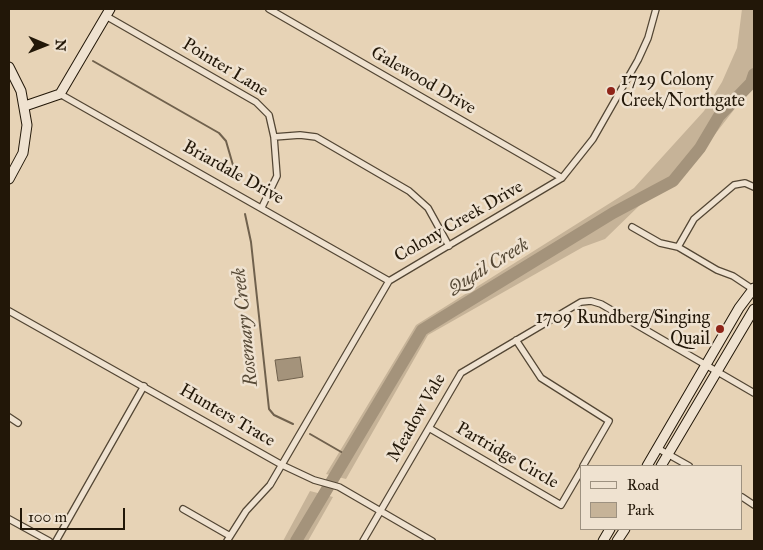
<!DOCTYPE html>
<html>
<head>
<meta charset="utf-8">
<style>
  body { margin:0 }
  #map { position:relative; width:763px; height:550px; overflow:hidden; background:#e7d3b6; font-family:"IM FELL Great Primer",serif }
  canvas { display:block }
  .frame { position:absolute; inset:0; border:10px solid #221708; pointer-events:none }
  .legend { position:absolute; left:580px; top:465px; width:162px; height:65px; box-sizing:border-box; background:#efe2d0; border:1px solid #9d9180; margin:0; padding:6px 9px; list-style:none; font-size:15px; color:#221708 }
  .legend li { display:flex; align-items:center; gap:10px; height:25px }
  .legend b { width:25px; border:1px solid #9d9180 }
  .north { position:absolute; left:20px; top:20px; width:50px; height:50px; -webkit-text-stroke:4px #efe2d0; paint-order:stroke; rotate:91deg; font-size:14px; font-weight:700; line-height:20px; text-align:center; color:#221708 }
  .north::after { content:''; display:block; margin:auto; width:18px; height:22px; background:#221708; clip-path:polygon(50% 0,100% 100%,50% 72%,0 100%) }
  .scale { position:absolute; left:20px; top:508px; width:105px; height:22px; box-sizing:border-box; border:2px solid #221708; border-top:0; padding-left:6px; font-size:15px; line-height:18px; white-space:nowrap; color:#221708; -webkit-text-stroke:4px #efe2d0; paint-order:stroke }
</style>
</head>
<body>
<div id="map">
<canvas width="763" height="550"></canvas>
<div class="frame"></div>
<ul class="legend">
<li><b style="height:6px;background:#efe2d0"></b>Road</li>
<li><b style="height:14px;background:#c6b398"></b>Park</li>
</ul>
<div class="north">N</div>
<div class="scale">100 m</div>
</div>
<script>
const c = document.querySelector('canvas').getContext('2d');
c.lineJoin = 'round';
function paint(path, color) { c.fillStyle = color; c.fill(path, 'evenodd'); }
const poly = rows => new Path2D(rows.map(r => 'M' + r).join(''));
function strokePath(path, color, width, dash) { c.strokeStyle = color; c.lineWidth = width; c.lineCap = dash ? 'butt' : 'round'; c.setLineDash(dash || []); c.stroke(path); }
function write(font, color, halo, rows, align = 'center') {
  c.font = font + ' "IM FELL Great Primer",serif'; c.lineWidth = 5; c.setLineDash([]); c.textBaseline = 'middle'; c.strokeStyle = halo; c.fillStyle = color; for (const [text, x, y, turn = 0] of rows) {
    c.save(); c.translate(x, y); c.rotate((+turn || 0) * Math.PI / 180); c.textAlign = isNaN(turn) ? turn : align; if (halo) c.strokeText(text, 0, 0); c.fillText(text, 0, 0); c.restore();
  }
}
paint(poly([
  [742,9,754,9,754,84,681,178,641,204,605,239,583,247,428,335,346,479,326,474,416,325,634,188,704,111,722,82,737,48],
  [310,491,333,497,308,541,283,541]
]), '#c6b398');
const water = poly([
  [300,357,303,377,278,381,275,360,300,357]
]);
paint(water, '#a4937b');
strokePath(water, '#70614d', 1);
strokePath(poly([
  [93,61,219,133,226,141,237,179],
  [245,214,251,242,269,409,274,415,293,424],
  [310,434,343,453,345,458]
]), '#70614d', 2);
strokePath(poly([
  [296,541,422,330,613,213,673,181,700,148,719,116,751,83,754,74]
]), '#a4937b', 12);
const street = poly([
  [269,9,562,178],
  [106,16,256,102,269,115,274,137,277,176,262,207],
  [60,94,389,281],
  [274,137,300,135,316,137,409,191,428,208,449,246],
  [632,227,660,243,678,247,717,270,733,276,754,290],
  [678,247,694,219,734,185,745,183,754,187],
  [9,311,282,465,314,480,339,487,432,541],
  [516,340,541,378,609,421,583,466],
  [9,417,18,423],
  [429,428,561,505,582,469],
  [657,448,689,466],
  [742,497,754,505],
  [183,509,230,536],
  [9,519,49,541],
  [56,541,144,386],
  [227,541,246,511,270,485,389,281,562,178,593,139,638,60,648,38,656,9],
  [363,541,461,373,581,302,591,301,601,304,754,393]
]);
const secondary = poly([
  [9,67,21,91,27,125,23,153,9,179],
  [25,106,60,94,110,9],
  [647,466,739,308,754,288],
  [661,466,754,309],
  [603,541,610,529],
  [617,541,625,529]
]);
strokePath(street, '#534634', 8);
strokePath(secondary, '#221708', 11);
strokePath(street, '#efe2d0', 5.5);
strokePath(secondary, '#efe2d0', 9);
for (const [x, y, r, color] of [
  [611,91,5,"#8f2418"],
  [720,329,5,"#8f2418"]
]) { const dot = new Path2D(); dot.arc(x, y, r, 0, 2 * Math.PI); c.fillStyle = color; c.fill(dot); strokePath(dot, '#efe2d0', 2); }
write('18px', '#221708', '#efe2d0', [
  ["Pointer Lane",225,68,31],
  ["Galewood Drive",423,81,30],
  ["Briardale Drive",233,173,29],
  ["Colony Creek Drive",459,222,-30],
  ["Hunters Trace",227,416,30],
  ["Meadow Vale",417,418,-60],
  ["Partridge Circle",507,456,30]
]);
write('18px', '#221708', '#efe2d0', [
  ["1729 Colony",621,81],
  ["Creek/Northgate",621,102],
  ["1709 Rundberg/Singing",710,319,"right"],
  ["Quail",710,340,"right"]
], 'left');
write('italic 19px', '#564936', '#efe2d0', [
  ["Quail Creek",489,267,-31],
  ["Rosemary Creek",246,327,-96]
]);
</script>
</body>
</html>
